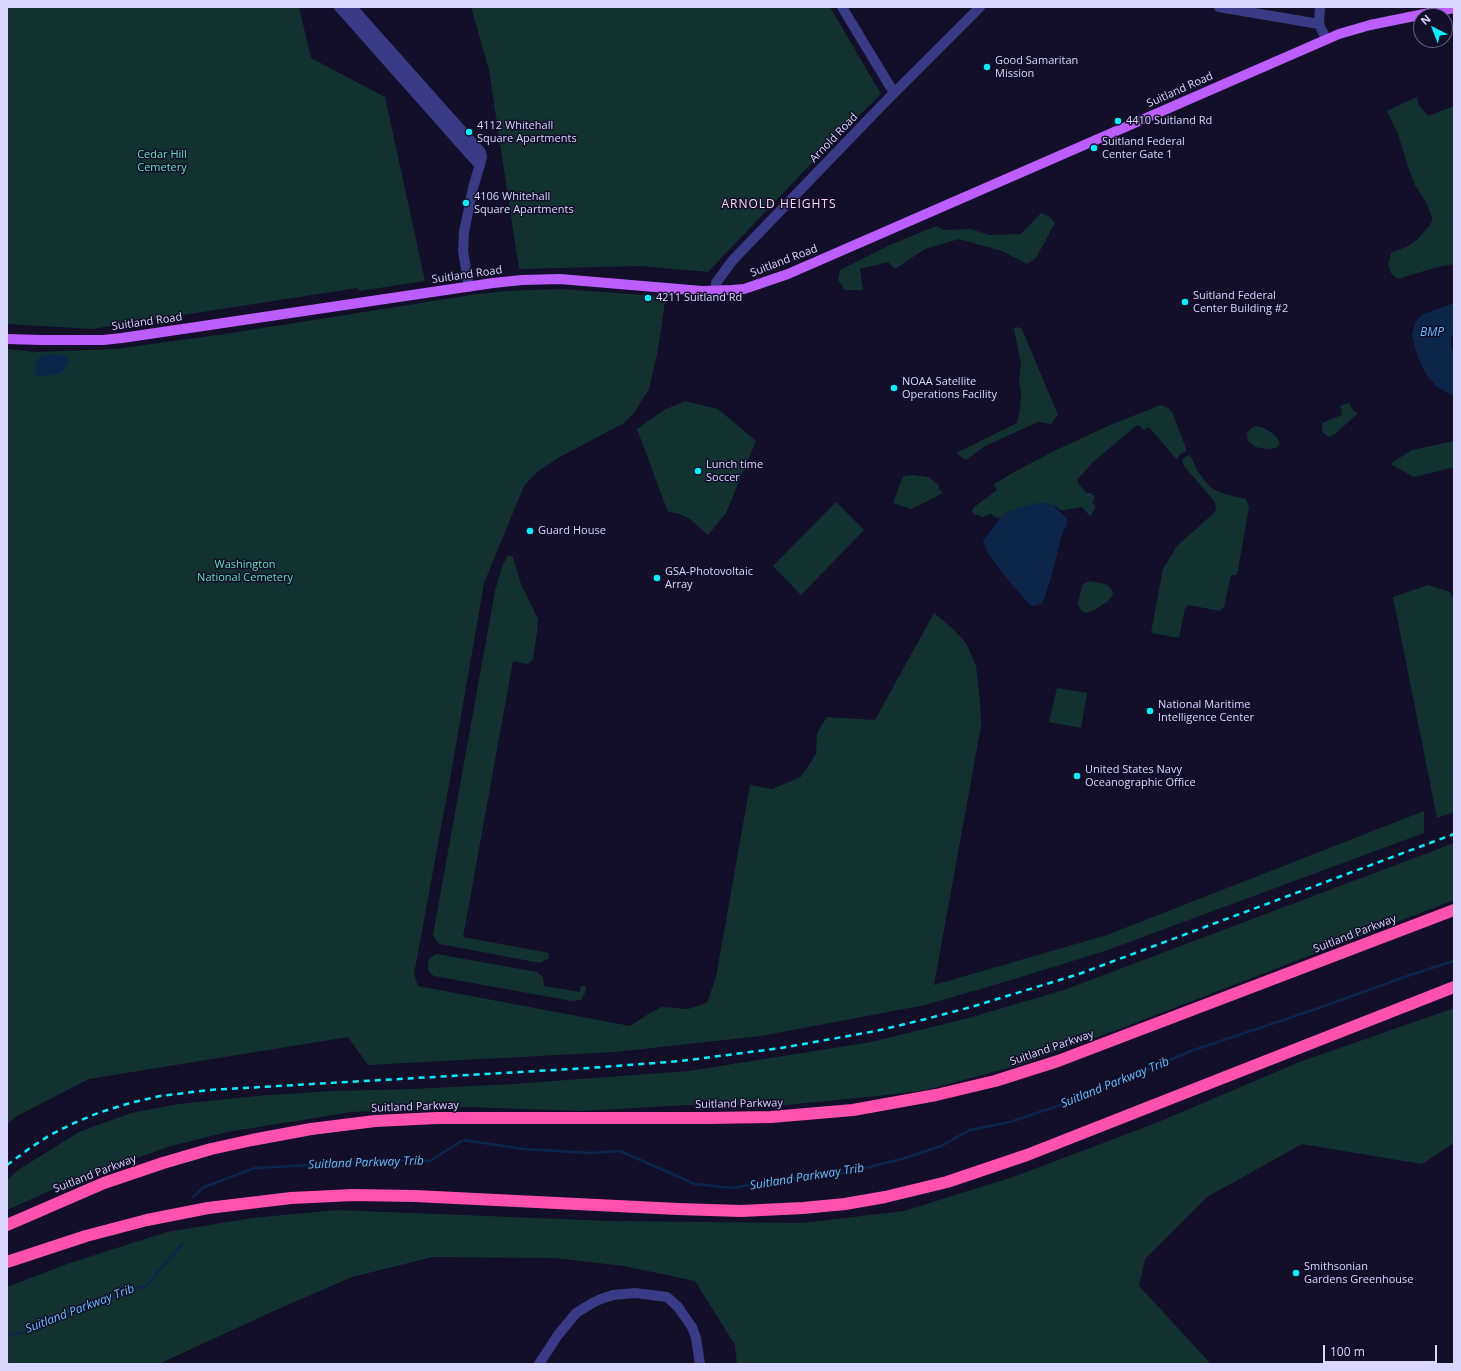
<!DOCTYPE html>
<html>
<head>
<meta charset="utf-8">
<style>
  body { margin:0 }
  #map { position:relative; width:1461px; height:1371px; overflow:hidden; background:#130f28; font-family:"Open Sans",sans-serif }
  canvas { display:block }
  .frame { position:absolute; inset:0; border:8px solid #d9d6ff; pointer-events:none }
  .north { position:absolute; left:1413px; top:8px; width:40px; height:40px; box-sizing:border-box; background:#130f28; border:1px solid #625f7e; border-radius:50%; rotate:318deg; font-size:11px; font-weight:700; line-height:16px; text-align:center; color:#d9d6ff }
  .north::after { content:''; display:block; margin:auto; width:14px; height:18px; background:#02f1ff; clip-path:polygon(50% 0,100% 100%,50% 72%,0 100%) }
  .scale { position:absolute; left:1323px; top:1345px; width:114px; height:18px; box-sizing:border-box; border:2px solid #d9d6ff; border-top:0; padding-left:5px; font-size:12px; line-height:14px; white-space:nowrap; color:#d9d6ff; -webkit-text-stroke:3px #130f28; paint-order:stroke }
</style>
</head>
<body>
<div id="map">
<canvas width="1461" height="1371"></canvas>
<div class="frame"></div>
<div class="north">N</div>
<div class="scale">100 m</div>
</div>
<script>
const c = document.querySelector('canvas').getContext('2d');
c.lineJoin = 'round';
function paint(path, color) { c.fillStyle = color; c.fill(path, 'evenodd'); }
const poly = rows => new Path2D(rows.map(r => 'M' + r).join(''));
function strokePath(path, color, width, dash) { c.strokeStyle = color; c.lineWidth = width; c.lineCap = dash ? 'butt' : 'round'; c.setLineDash(dash || []); c.stroke(path); }
function write(font, color, halo, rows, align = 'center') {
  c.font = font + ' "Open Sans",sans-serif'; c.lineWidth = 3; c.setLineDash([]); c.textBaseline = 'middle'; c.strokeStyle = halo; c.fillStyle = color; for (const [text, x, y, turn = 0] of rows) {
    c.save(); c.translate(x, y); c.rotate((+turn || 0) * Math.PI / 180); c.textAlign = isNaN(turn) ? turn : align; if (halo) c.strokeText(text, 0, 0); c.fillText(text, 0, 0); c.restore();
  }
}
paint(poly([
  [7,7,299,7,311,58,385,97,425,281,360,291,357,288,92,329,7,324],
  [471,7,830,7,881,94,824,150,708,272,640,266,519,269,489,70],
  [1417,97,1418,104,1428,116,1454,106,1454,264,1438,267,1397,279,1391,273,1388,264,1391,253,1408,246,1418,239,1429,226,1432,221,1432,217,1426,202,1415,185,1408,167,1399,137,1387,111],
  [1041,213,1050,217,1055,223,1036,258,1027,264,1002,251,959,239,925,249,895,269,888,262,860,269,863,290,845,290,838,280,840,270,890,245,936,226,944,230,971,229,989,235,1021,234],
  [561,289,658,296,664,302,664,308,658,350,649,389,634,413,624,423,558,458,537,472,524,486,484,583,452,768,414,974,418,986,630,1026,647,1015,662,1007,688,1009,707,1003,716,977,750,785,772,789,801,777,816,754,817,733,827,717,875,720,934,613,952,628,966,643,976,666,980,701,981,726,934,985,1107,935,1424,811,1424,833,1105,951,1011,980,925,1005,761,1036,615,1052,368,1065,348,1037,89,1079,17,1116,7,1124,7,349,37,352,116,349,238,332,471,295,506,291],
  [1017,327,1022,329,1058,415,1051,424,1038,422,985,446,966,460,956,453,1017,423,1020,409,1021,393,1019,381,1021,364,1014,329],
  [685,401,718,409,756,441,726,513,708,535,690,519,677,513,668,512,637,429,664,410],
  [1349,403,1354,412,1357,412,1357,414,1335,434,1329,437,1326,435,1322,431,1322,423,1342,415,1340,406],
  [1161,405,1168,408,1172,412,1187,451,1180,454,1177,460,1149,427,1144,430,1139,425,1137,425,1093,462,1077,480,1080,486,1087,493,1091,493,1095,497,1092,503,1096,506,1090,516,1082,507,1065,510,1060,510,1055,505,1055,507,1046,503,1010,511,1000,518,995,517,991,514,983,517,974,514,972,511,973,508,997,490,994,484,1016,471,1054,451,1110,425],
  [1256,426,1264,428,1272,433,1278,439,1280,444,1276,448,1267,449,1255,447,1248,441,1247,433,1251,428],
  [1454,441,1454,469,1451,468,1414,477,1390,464,1412,450],
  [1190,455,1198,472,1210,487,1217,491,1228,495,1246,499,1249,507,1237,575,1231,575,1224,607,1220,611,1189,605,1185,608,1179,638,1151,633,1163,569,1177,546,1215,512,1216,509,1215,502,1184,466,1182,460,1185,457],
  [913,475,928,477,938,484,939,489,943,493,912,509,893,503,902,479,904,476],
  [836,502,864,530,801,595,773,566],
  [508,555,513,557,521,584,538,619,537,632,533,659,530,663,526,664,513,661,463,937,549,953,548,959,540,963,440,944,437,942,433,935,495,591,502,567],
  [1090,581,1108,585,1112,590,1113,594,1108,601,1093,611,1086,613,1081,610,1078,604,1082,586,1085,583],
  [1428,585,1450,592,1454,601,1454,812,1437,818,1393,597],
  [1057,688,1087,693,1081,728,1049,722],
  [1454,843,1454,900,1122,1028,1016,1066,926,1090,878,1096,786,1105,687,1105,581,1111,467,1107,352,1112,227,1132,171,1146,72,1181,7,1210,7,1180,18,1170,79,1132,131,1113,179,1104,256,1096,332,1091,412,1089,513,1084,689,1071,871,1042,965,1019,1064,990],
  [437,954,537,972,543,977,544,986,580,992,581,986,586,986,585,993,581,1000,572,1001,434,976,429,972,428,967,428,962,431,957],
  [1454,1008,1454,1143,1422,1164,1302,1144,1207,1197,1145,1259,1139,1286,1211,1364,737,1364,735,1345,695,1281,624,1266,555,1258,433,1257,352,1277,267,1314,159,1364,7,1364,7,1287,70,1263,167,1232,252,1218,337,1210,611,1221,803,1223,904,1211,1016,1176,1156,1123,1297,1063]
]), '#12322f');
paint(poly([
  [1454,303,1454,333,1451,337,1451,348,1454,351,1454,396,1437,387,1426,374,1417,355,1412,335,1415,323,1421,315],
  [54,354,69,357,69,361,67,366,61,373,41,377,36,375,35,368,38,358,41,356],
  [1036,503,1046,503,1055,507,1067,519,1067,525,1062,534,1053,571,1044,599,1041,604,1033,606,1029,604,1003,574,985,548,983,541,1000,518,1010,511]
]), '#0c264b');
strokePath(poly([
  [193,1197,204,1187,255,1168,413,1160,430,1161,463,1140,524,1149,591,1153,620,1151,695,1184,732,1188,780,1180,850,1172,905,1158,941,1146,970,1130,1010,1122,1081,1098,1191,1051,1313,1010,1416,973,1454,961],
  [7,1336,39,1328,108,1298,147,1285,183,1243]
]), '#0c264b', 2.5);
strokePath(poly([
  [339,7,480,166],
  [352,7,481,152,482,157,473,188,464,232,463,251,469,287],
  [842,7,894,93],
  [1219,7,1319,24],
  [1320,7,1319,24,1326,39],
  [716,291,716,283,732,261,884,103,980,7],
  [539,1364,558,1335,576,1313,594,1302,601,1299,613,1295,635,1293,667,1297,678,1307,692,1327,696,1338,700,1364]
]), '#3a3b87', 10);
strokePath(poly([
  [7,339,41,340,103,340,122,338,493,283,522,280,560,279,702,291,732,290,744,289,788,274,1339,34,1370,25,1454,8]
]), '#bb5dff', 10);
strokePath(poly([
  [7,1225,104,1183,163,1163,211,1149,252,1140,311,1129,375,1121,437,1118,709,1118,771,1117,853,1110,936,1095,995,1081,1058,1061,1454,910],
  [7,1262,86,1236,147,1220,208,1208,291,1198,353,1195,415,1196,678,1209,741,1211,803,1208,845,1204,885,1197,947,1182,1027,1155,1454,987]
]), '#ff51ad', 12);
strokePath(poly([
  [7,1165,30,1148,50,1135,74,1123,98,1113,130,1103,160,1096,209,1090,589,1068,681,1061,781,1048,876,1031,926,1019,971,1007,1079,974,1454,834]
]), '#02f1ff', 2.5, [6, 5]);
for (const [x, y, r, color] of [
  [987,67,4,"#02f1ff"],
  [1118,121,4,"#02f1ff"],
  [469,132,4,"#02f1ff"],
  [1094,148,4,"#02f1ff"],
  [466,203,4,"#02f1ff"],
  [648,298,4,"#02f1ff"],
  [1185,302,4,"#02f1ff"],
  [894,388,4,"#02f1ff"],
  [698,471,4,"#02f1ff"],
  [530,531,4,"#02f1ff"],
  [657,578,4,"#02f1ff"],
  [1150,711,4,"#02f1ff"],
  [1077,776,4,"#02f1ff"],
  [1296,1273,4,"#02f1ff"]
]) { const dot = new Path2D(); dot.arc(x, y, r, 0, 2 * Math.PI); c.fillStyle = color; c.fill(dot); strokePath(dot, '#130f28', 1.5); }
write('11px', '#d9d6ff', '#130f28', [
  ["Good Samaritan",995,61],
  ["Mission",995,74],
  ["4410 Suitland Rd",1126,121],
  ["4112 Whitehall",477,126],
  ["Square Apartments",477,139],
  ["Suitland Federal",1102,142],
  ["Center Gate 1",1102,155],
  ["4106 Whitehall",474,197],
  ["Square Apartments",474,210],
  ["Suitland Federal",1193,296],
  ["Center Building #2",1193,309],
  ["4211 Suitland Rd",656,298],
  ["NOAA Satellite",902,382],
  ["Operations Facility",902,395],
  ["Lunch time",706,465],
  ["Soccer",706,478],
  ["Guard House",538,531],
  ["GSA-Photovoltaic",665,572],
  ["Array",665,585],
  ["National Maritime",1158,705],
  ["Intelligence Center",1158,718],
  ["United States Navy",1085,770],
  ["Oceanographic Office",1085,783],
  ["Smithsonian",1304,1267],
  ["Gardens Greenhouse",1304,1280]
], 'left');
write('11px', '#d9d6ff', '#130f28', [
  ["Suitland Road",1180,90,-24],
  ["Arnold Road",834,138,-46],
  ["Suitland Road",784,261,-21],
  ["Suitland Road",467,275,-8],
  ["Suitland Road",147,322,-8],
  ["Suitland Parkway",1355,934,-21],
  ["Suitland Parkway",1052,1048,-19],
  ["Suitland Parkway",739,1104,-1],
  ["Suitland Parkway",415,1107,-2],
  ["Suitland Parkway",95,1174,-21]
]);
write('11px', '#60e1bb', '#130f28', [
  ["Cedar Hill",162,155],
  ["Cemetery",162,168],
  ["Washington",245,565],
  ["National Cemetery",245,578]
]);
c.letterSpacing = '1px';
write('12px', '#ffd8f3', '#130f28', [
  ["ARNOLD HEIGHTS",779,205]
]);
c.letterSpacing = '0px';
write('italic 12px', '#64bfff', '#130f28', [
  ["BMP",1432,333],
  ["Suitland Parkway Trib",1115,1083,-22],
  ["Suitland Parkway Trib",366,1163,-2],
  ["Suitland Parkway Trib",807,1177,-9],
  ["Suitland Parkway Trib",80,1309,-21]
]);
</script>
</body>
</html>
